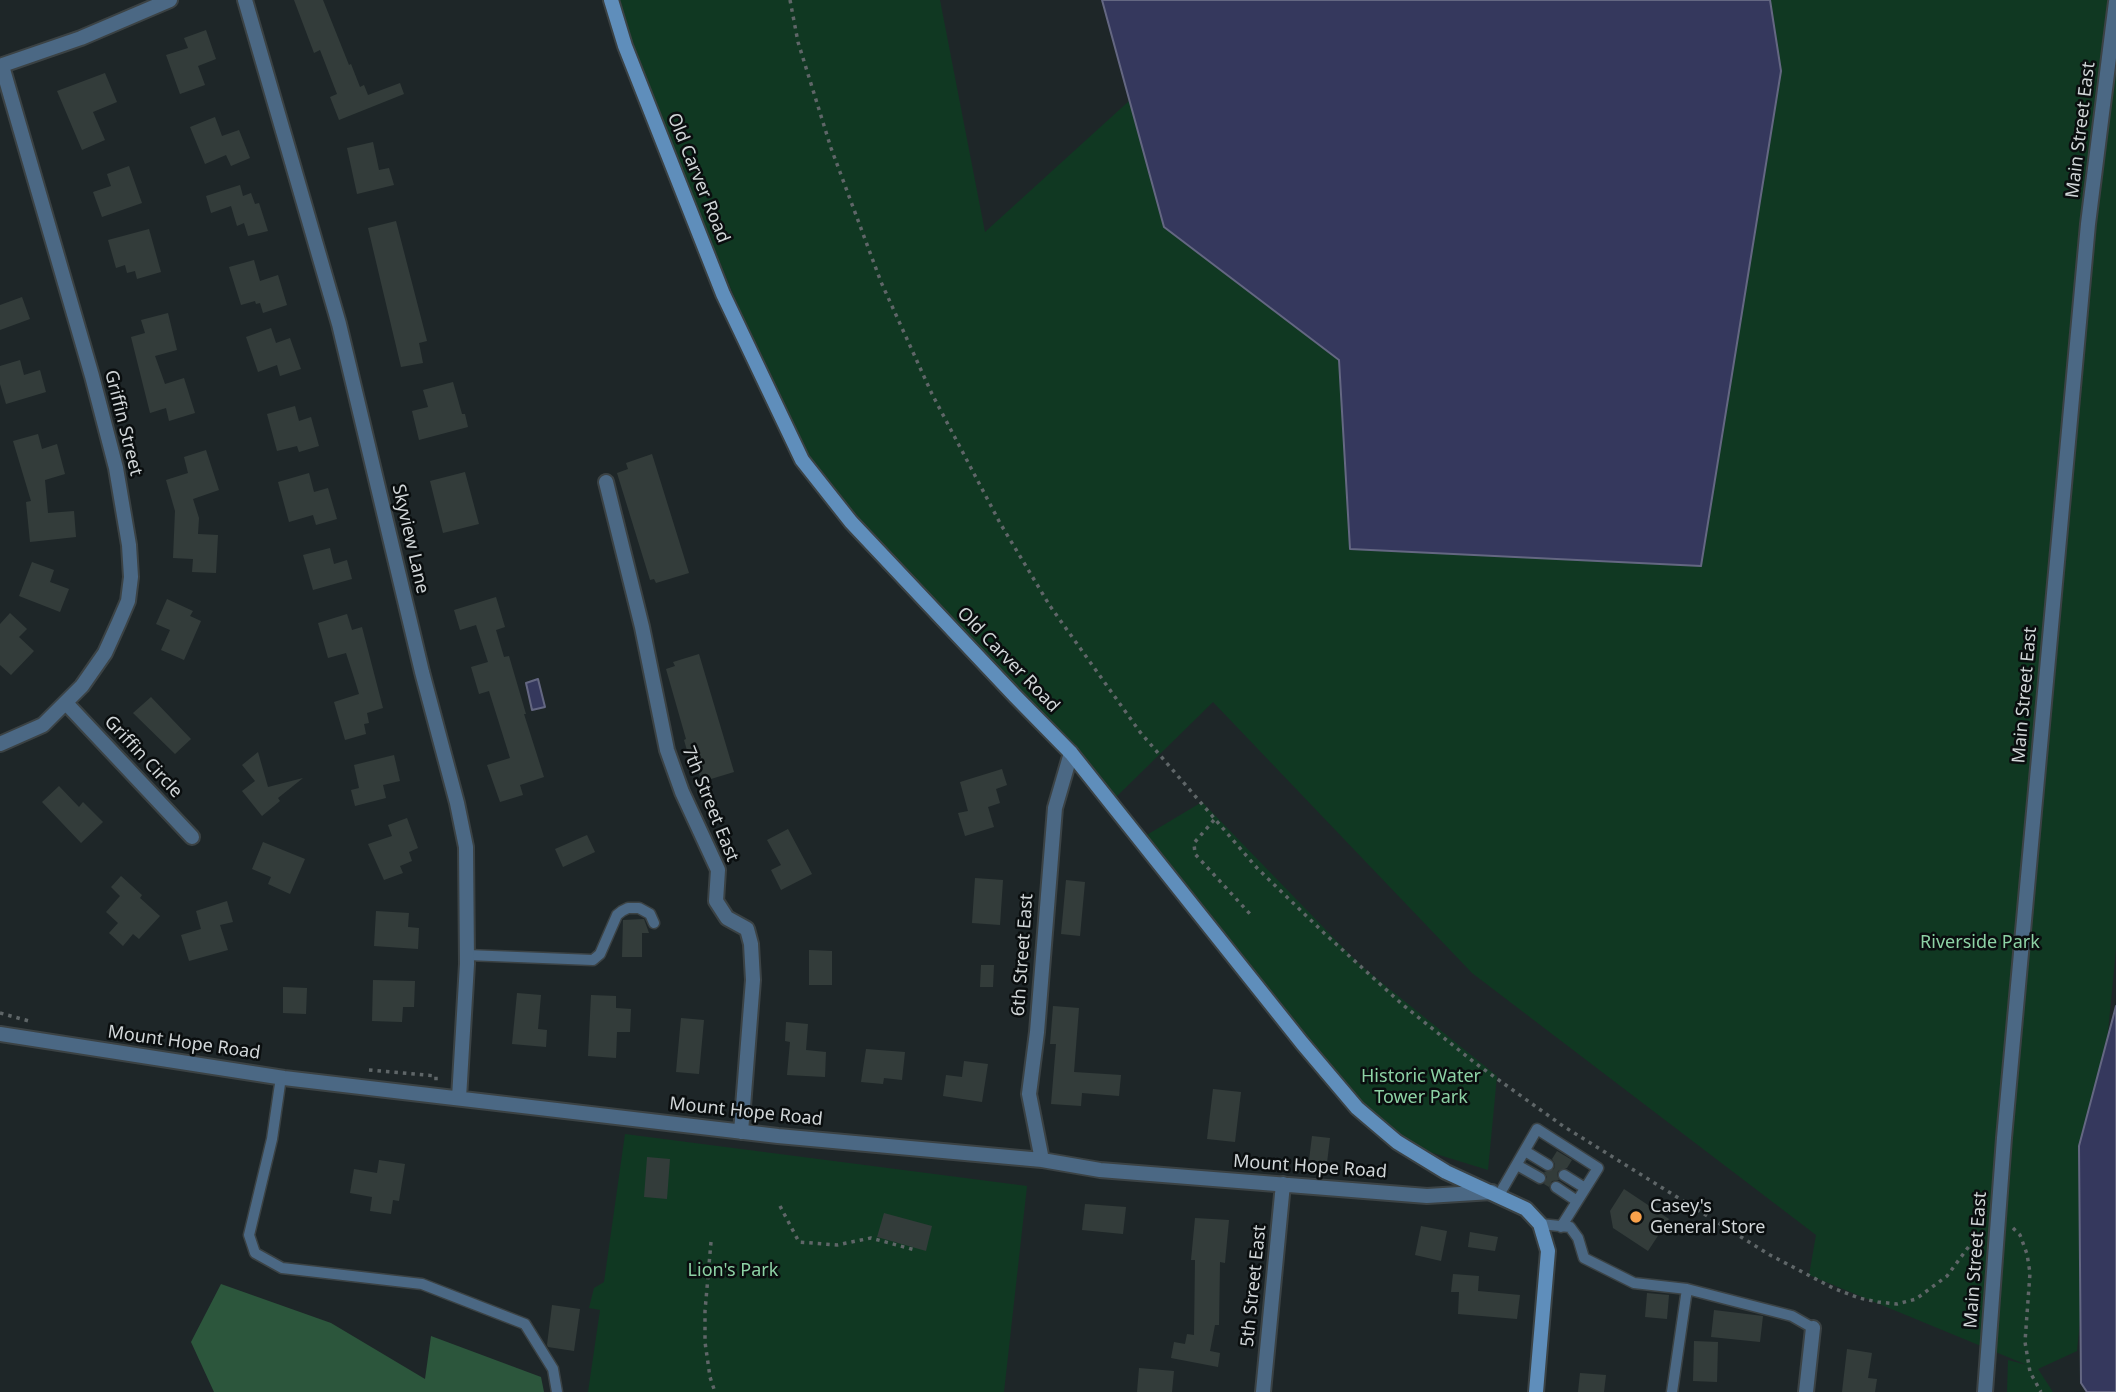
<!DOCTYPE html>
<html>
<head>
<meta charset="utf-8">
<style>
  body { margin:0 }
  canvas { display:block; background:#1e2628 }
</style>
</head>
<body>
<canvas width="2116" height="1392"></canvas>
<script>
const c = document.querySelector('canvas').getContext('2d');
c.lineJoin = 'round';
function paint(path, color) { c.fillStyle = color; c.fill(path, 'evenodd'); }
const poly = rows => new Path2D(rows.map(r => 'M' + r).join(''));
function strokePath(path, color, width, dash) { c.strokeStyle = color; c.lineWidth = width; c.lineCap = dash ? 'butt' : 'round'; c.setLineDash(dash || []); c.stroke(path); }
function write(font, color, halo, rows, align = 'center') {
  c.font = font + ' "Noto Sans",sans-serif'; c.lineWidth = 5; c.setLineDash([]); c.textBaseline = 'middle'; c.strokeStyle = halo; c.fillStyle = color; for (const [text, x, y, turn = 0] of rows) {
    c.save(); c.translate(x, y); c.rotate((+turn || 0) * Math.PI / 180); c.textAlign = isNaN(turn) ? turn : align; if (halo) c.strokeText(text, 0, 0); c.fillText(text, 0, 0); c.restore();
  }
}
paint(poly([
  [611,0,940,0,985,232,1240,0,2116,0,2116,949,2077,1351,2038,1369,2053,1392,2007,1392,2008,1360,2027,1365,1809,1275,1816,1235,1472,973,1213,702,1111,802,802,460],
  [1202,802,1360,965,1497,1076,1488,1170,1397,1142,1357,1108,1140,839],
  [625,1134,1027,1186,1004,1392,588,1392,600,1310,589,1308,594,1288,604,1282]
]), '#103822');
paint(poly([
  [221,1284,331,1323,425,1379,431,1336,541,1377,544,1392,214,1392,191,1342]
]), '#2c563c');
const water = poly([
  [1102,0,1770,0,1781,71,1701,566,1350,549,1339,360,1164,227,1102,0],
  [538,679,545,707,532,710,526,683,538,679],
  [2116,1006,2116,1392,2087,1392,2081,1383,2079,1146,2116,1006]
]);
paint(water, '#35385d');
strokePath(water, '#646782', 2);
paint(poly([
  [294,0,323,0,349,65,351,64,360,87,364,85,368,95,400,83,404,94,339,120,330,97,337,94,320,50,314,53],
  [206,30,216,59,198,66,205,85,180,94,166,55,188,48,184,38],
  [105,73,117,102,93,112,105,140,82,150,57,91],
  [215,117,222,136,239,130,250,158,231,166,226,155,205,164,190,127],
  [373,142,379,170,389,168,394,185,357,194,347,148],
  [129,166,142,203,102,217,93,192,111,186,107,174],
  [240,185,243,196,251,193,255,204,259,203,268,231,248,236,244,223,237,226,231,206,211,213,206,196],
  [396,221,427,341,419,343,423,363,401,367,368,228],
  [149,229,161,272,137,279,135,271,127,273,125,265,116,268,108,240],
  [254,260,260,281,278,275,287,305,263,313,260,303,256,304,255,301,241,305,229,267],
  [22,297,30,319,0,330,0,305],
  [168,313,177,350,155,356,165,384,184,378,195,413,169,421,166,408,150,413,131,337,145,333,141,320],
  [271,328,276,343,290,338,301,369,280,376,277,365,258,372,246,337],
  [20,360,24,375,40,370,46,392,6,404,0,384,0,366],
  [453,382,462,414,465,414,468,427,419,440,412,411,428,407,423,390],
  [295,406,299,421,311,417,319,446,299,452,297,446,277,451,267,414],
  [38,434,42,449,57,444,65,474,45,480,48,513,74,511,76,537,30,542,26,502,31,501,13,441],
  [206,450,219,490,193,499,199,518,198,534,218,535,216,573,192,572,193,559,173,558,175,511,166,480,188,473,184,457],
  [652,454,689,573,656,583,654,579,650,580,617,473,628,469,626,463],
  [465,472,479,524,443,533,430,481],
  [309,473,314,492,328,488,337,519,316,525,313,515,289,522,278,482],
  [330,548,334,564,347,560,352,579,313,590,303,555],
  [32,562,54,570,50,582,69,589,60,612,19,596],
  [496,597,505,627,496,630,504,657,509,656,526,714,524,714,544,777,520,785,523,795,500,802,487,765,510,758,489,691,479,694,471,667,488,662,476,625,460,630,454,610],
  [167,599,193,611,190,616,201,621,184,660,161,650,170,630,156,624],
  [10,613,27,629,19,637,34,651,11,675,0,665,0,624],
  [347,614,352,630,362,627,383,708,367,713,369,723,364,724,366,734,345,740,334,702,359,694,356,684,346,653,328,658,318,623],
  [699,654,734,772,701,782,699,773,694,775,684,740,686,739,666,669,675,666,673,662],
  [151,697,191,739,175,754,133,713],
  [258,752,268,787,303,778,278,798,280,801,262,816,242,791,255,781,242,765],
  [394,755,400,781,383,785,386,798,355,806,351,790,359,788,354,765],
  [1002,769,1007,785,996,789,1000,803,988,807,994,827,965,836,958,813,968,811,960,782],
  [59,786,79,807,83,802,103,822,81,843,42,802],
  [407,818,418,848,409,852,412,861,400,866,403,873,384,880,368,844,392,836,388,825],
  [788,829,812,874,781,890,771,870,781,865,767,840],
  [587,835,595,852,563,867,555,849],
  [263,842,305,859,290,894,268,884,271,877,252,869],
  [121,876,142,895,140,898,160,916,139,939,133,934,123,946,109,933,118,923,106,912,120,896,111,887],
  [975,878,1003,880,1000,925,972,923],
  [1066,880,1085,882,1080,936,1061,934],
  [227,901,233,922,220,925,228,950,189,961,181,935,201,929,196,911],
  [376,911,409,913,408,927,419,928,418,949,374,946],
  [644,919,649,933,642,933,642,957,622,957,623,920],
  [809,950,832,951,832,985,809,985],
  [981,965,994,965,993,987,980,987],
  [373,980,415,981,414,1007,403,1007,402,1022,372,1021],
  [283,987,307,988,306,1014,283,1013],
  [517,993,541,995,538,1029,547,1030,546,1047,512,1044],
  [591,995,616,996,616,1008,631,1009,630,1032,617,1032,616,1058,588,1056],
  [1053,1006,1079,1008,1074,1072,1121,1075,1119,1096,1082,1093,1081,1106,1051,1104,1056,1044,1050,1044],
  [681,1018,704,1020,699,1074,676,1072],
  [786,1022,808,1024,806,1050,826,1052,825,1077,787,1075,790,1042,785,1041],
  [866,1049,905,1052,902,1080,884,1078,883,1084,861,1082],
  [964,1061,988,1064,982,1102,943,1096,946,1075,962,1077],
  [1213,1089,1241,1092,1235,1142,1207,1139],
  [1312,1136,1330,1138,1327,1163,1309,1160],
  [1557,1151,1572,1160,1567,1168,1558,1171,1557,1175,1559,1180,1552,1181,1549,1187,1544,1184,1547,1177,1544,1172,1554,1169,1555,1164,1552,1159],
  [647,1157,670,1159,667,1199,644,1197],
  [379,1160,405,1164,399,1201,393,1200,391,1214,370,1211,372,1197,350,1193,354,1169,377,1173],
  [1624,1189,1669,1219,1648,1251,1613,1228,1610,1211],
  [1085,1204,1126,1207,1123,1234,1082,1230],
  [884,1213,932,1226,926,1251,877,1237],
  [1195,1218,1229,1220,1225,1263,1220,1262,1219,1325,1215,1325,1210,1351,1220,1353,1218,1367,1171,1358,1174,1342,1185,1344,1187,1334,1194,1335,1195,1260,1191,1260],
  [1421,1226,1447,1231,1441,1261,1415,1255],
  [1470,1232,1498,1237,1495,1251,1468,1247],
  [1453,1274,1479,1276,1478,1291,1520,1295,1517,1319,1458,1314,1459,1292,1451,1292],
  [1647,1293,1669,1295,1667,1319,1645,1317],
  [552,1305,580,1309,574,1351,548,1347,547,1345],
  [1714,1310,1763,1316,1760,1342,1711,1337],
  [1694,1341,1718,1342,1717,1382,1693,1381],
  [1847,1349,1872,1353,1868,1378,1877,1379,1875,1392,1842,1392],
  [1139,1368,1174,1371,1172,1392,1137,1392],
  [1580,1373,1606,1375,1604,1392,1578,1392]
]), '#333c3a');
const lane = poly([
  [467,955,593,960,600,954,617,915,622,911,628,908,639,908,650,914,654,923],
  [281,1077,272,1139,249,1235,255,1253,282,1268,422,1284,525,1324,553,1369,557,1392],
  [1525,1151,1548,1165],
  [1517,1165,1540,1178],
  [1564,1175,1585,1188],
  [1556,1187,1577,1201],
  [1499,1195,1537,1129,1598,1168,1561,1227],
  [1540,1224,1570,1227,1578,1238,1584,1258,1634,1283,1687,1289,1792,1316,1813,1328],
  [1672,1392,1687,1289]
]);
const street = poly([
  [245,0,339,324,422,672,457,803,466,847,467,964,459,1098],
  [0,66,81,38,170,0],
  [606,482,642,627,667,750,682,792,718,870,716,901,727,918,747,929,751,944,753,980,741,1132],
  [66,703,192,837],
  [0,744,43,725,82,686,105,653,119,622,128,601,131,577,129,545,116,468,92,376,2,66],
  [0,1034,284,1078,778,1136,1042,1160,1100,1170,1427,1196,1492,1192],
  [1042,1160,1029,1094,1037,1032,1055,808,1071,753],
  [1263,1392,1283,1184],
  [1806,1392,1813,1328],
  [1985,1392,2004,1138,2088,224,2116,2]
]);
const secondary = poly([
  [611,0,625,46,723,294,802,460,851,522,1015,696,1071,753,1302,1043,1357,1108,1397,1142,1446,1172,1526,1209,1540,1224,1548,1251,1536,1392]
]);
strokePath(lane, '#3b4244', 13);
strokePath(street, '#3b4244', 18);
strokePath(secondary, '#3b4244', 18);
strokePath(poly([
  [790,0,798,42,831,148,881,282,932,394,1000,523,1050,606,1140,732,1257,868,1324,933,1403,1005,1475,1063,1563,1126,1770,1255,1833,1288,1859,1298,1878,1302,1897,1304,1916,1299,1947,1276,1981,1230],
  [1214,820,1194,843,1195,854,1250,914],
  [0,1013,29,1021],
  [369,1070,436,1076,436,1081],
  [780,1206,799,1242,837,1245,871,1238,915,1250],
  [2013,1228,2020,1235,2027,1254,2030,1273,2025,1342,2030,1372,2041,1392],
  [711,1242,705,1311,705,1342,710,1377,715,1392]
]), '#5f6668', 3.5, [3.5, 5]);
strokePath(lane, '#4b6884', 10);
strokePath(street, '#4b6884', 14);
strokePath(secondary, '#5f8ebb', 14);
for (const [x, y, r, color] of [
  [1636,1217,7,"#f8a14b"]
]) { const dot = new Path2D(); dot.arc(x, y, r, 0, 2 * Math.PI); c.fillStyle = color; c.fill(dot); strokePath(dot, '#0a0e0f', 2.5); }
write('18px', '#d1d6d8', '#0a0e0f', [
  ["Main Street East",2081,130,-83],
  ["Old Carver Road",698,178,68],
  ["Griffin Street",123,423,76],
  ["Skyview Lane",410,539,77],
  ["Old Carver Road",1008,660,46],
  ["Main Street East",2025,695,-85],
  ["Griffin Circle",143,757,47],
  ["7th Street East",710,804,68],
  ["6th Street East",1023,955,-86],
  ["Mount Hope Road",184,1043,8],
  ["Mount Hope Road",746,1112,6],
  ["Mount Hope Road",1310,1167,4],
  ["Main Street East",1976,1260,-86],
  ["5th Street East",1254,1286,-84]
]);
write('18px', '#8dd2a5', '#0a0e0f', [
  ["Riverside Park",1980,943],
  ["Historic Water",1421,1077],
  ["Tower Park",1421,1098],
  ["Lion's Park",733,1271]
]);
write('18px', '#d1d6d8', '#0a0e0f', [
  ["Casey's",1650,1207],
  ["General Store",1650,1228]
], 'left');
</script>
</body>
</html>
